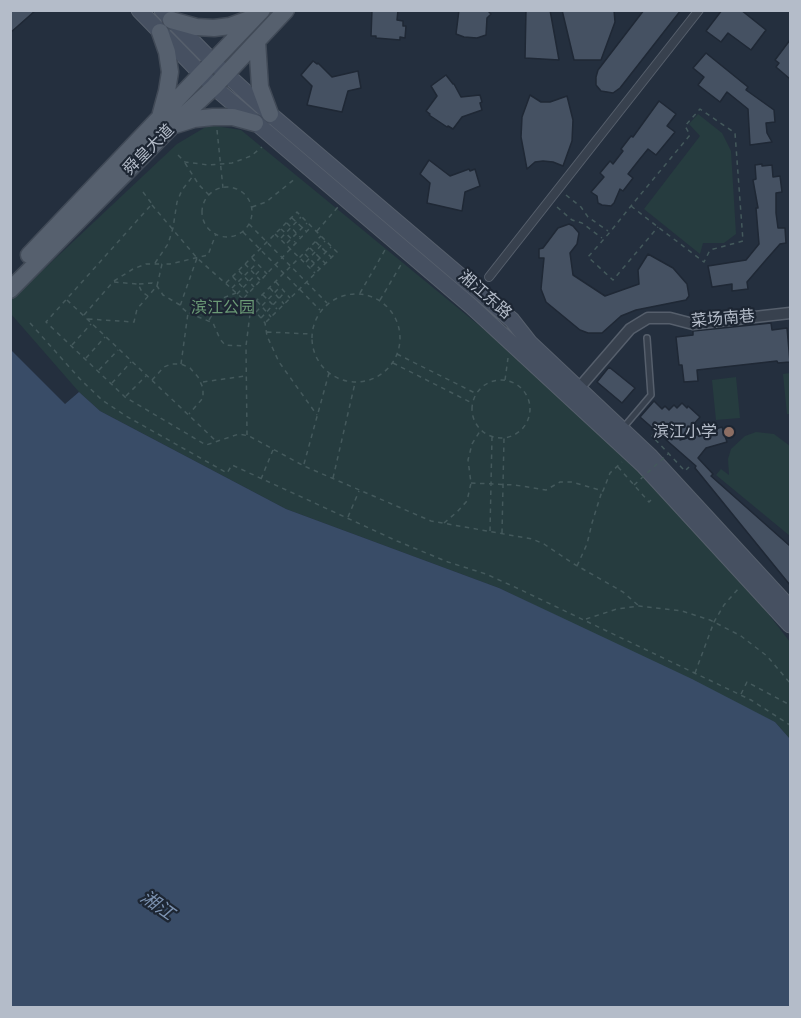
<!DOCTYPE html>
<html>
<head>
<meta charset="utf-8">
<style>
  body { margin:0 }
  #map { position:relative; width:801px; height:1018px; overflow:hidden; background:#242f3e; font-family:Karla,sans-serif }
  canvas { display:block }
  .frame { position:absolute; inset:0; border:12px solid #b4bcc9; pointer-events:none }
</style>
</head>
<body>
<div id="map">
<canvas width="801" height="1018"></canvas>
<div class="frame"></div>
</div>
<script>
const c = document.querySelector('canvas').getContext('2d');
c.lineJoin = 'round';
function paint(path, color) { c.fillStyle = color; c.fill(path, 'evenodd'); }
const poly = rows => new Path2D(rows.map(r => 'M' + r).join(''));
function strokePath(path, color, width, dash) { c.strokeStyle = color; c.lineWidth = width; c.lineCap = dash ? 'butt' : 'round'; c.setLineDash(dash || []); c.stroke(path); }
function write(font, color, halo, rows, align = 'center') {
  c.font = font + ' Karla,"Noto Sans SC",sans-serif'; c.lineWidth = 4.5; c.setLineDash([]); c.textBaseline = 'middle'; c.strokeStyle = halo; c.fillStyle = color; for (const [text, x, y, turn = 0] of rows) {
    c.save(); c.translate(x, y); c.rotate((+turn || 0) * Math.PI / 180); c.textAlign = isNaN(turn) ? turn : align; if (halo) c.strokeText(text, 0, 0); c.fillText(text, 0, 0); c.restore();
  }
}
paint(poly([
  [698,114,722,133,731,151,736,234,724,243,703,243,700,254,644,209,700,136,689,124],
  [209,125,241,130,514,354,599,431,656,488,753,594,790,642,790,739,775,722,499,588,286,509,100,411,79,392,11,314,10,301,177,144],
  [790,373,790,414,787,414,783,374],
  [736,377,740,418,716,420,712,380],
  [756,432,774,434,790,446,790,536,716,475,721,469,729,475,728,459,731,449,745,436]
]), '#263c3f');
paint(poly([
  [10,349,65,404,79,392,100,411,286,509,499,588,692,679,775,722,790,739,790,1007,11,1007]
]), '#394c67');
const building = poly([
  [10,10,36,10,10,33,10,10],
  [372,10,398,10,397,20,403,21,403,26,406,26,405,38,400,37,400,40,376,38,376,36,371,36,372,10],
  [459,10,487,10,491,14,487,18,486,35,477,38,464,37,456,34,459,10],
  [526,10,550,10,559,60,525,58,526,10],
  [562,10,614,10,615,22,601,60,574,60,562,10],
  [644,10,681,10,620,88,613,93,601,91,596,85,596,77,598,70,644,10],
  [722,10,741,10,766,30,751,50,728,33,721,42,706,31,722,10],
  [790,40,790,79,776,67,779,63,775,60,790,40],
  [706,53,748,87,746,90,774,110,775,122,766,123,767,133,772,142,750,145,748,109,727,92,720,102,698,85,704,77,693,68,706,53],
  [313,61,317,64,318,63,332,77,358,71,361,88,348,91,342,112,307,105,312,86,301,75,313,61],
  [446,75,453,84,454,84,461,97,480,95,482,102,480,103,482,110,462,117,453,129,448,126,447,127,429,115,430,114,426,111,437,96,431,86,446,75],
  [530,95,541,102,550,102,567,96,573,120,572,141,563,166,553,162,543,161,535,162,527,169,521,137,522,117,530,95],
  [659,101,676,114,667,126,675,132,656,155,648,149,639,160,628,174,633,178,623,191,620,189,614,203,611,206,602,205,598,203,597,196,591,192,604,177,600,173,610,161,613,164,623,151,621,149,631,136,633,137,659,101],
  [429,160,450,176,469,169,470,171,475,169,480,186,465,192,462,211,427,203,430,183,420,174,429,160],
  [762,164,762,166,772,165,773,177,780,176,782,192,776,193,776,213,778,228,785,228,786,243,780,244,765,261,747,282,748,289,732,291,732,284,712,287,708,266,746,260,759,244,756,208,758,208,753,180,756,179,755,165,762,164],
  [569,224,573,226,579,233,577,244,570,253,573,275,605,296,639,284,638,270,648,254,673,268,687,284,689,296,686,300,636,310,621,316,602,333,588,333,580,330,546,302,541,289,544,258,539,258,539,249,543,248,558,228,569,224],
  [771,323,772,330,787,328,790,362,778,363,777,361,697,370,698,381,684,382,682,365,679,365,676,337,693,335,693,331,771,323],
  [609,367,635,388,622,403,597,382,609,367],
  [654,401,662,409,665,406,669,410,674,405,677,408,682,403,687,408,688,406,700,417,680,440,722,427,727,442,706,448,698,458,713,474,711,476,790,546,790,585,695,468,696,466,640,417,654,401]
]);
paint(building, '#455162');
strokePath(building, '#1f2835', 1.5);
const service = poly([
  [623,428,651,395,647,338]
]);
const pedestrian = poly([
  [489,277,699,10]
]);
const minor = poly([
  [579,388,630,329,648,318,670,318,693,324,790,313]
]);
const secondary = poly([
  [139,10,214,87,471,306,643,465,790,625],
  [162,10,213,62,270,114,512,320,530,343,651,457,790,608]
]);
const primary = poly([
  [171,20,196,27,214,28,230,26,252,18],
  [160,32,167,52,170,72,167,91,161,113],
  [257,41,260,87,270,114],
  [175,125,194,119,213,117,233,117,255,123],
  [29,255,262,10],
  [10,290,172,126,214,87,286,10]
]);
strokePath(service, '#565f6c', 8);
strokePath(pedestrian, '#565f6c', 10);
strokePath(minor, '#565f6c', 13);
strokePath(secondary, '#565f6c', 17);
strokePath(primary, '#414a57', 19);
strokePath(poly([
  [217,130,223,188],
  [178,155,185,162,209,165,232,163,251,156,262,147],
  [185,163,199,185,209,195],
  '202 212a25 25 0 1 1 50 0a25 25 0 1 1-50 0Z',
  [143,192,152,204,46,322,125,397,206,445,239,434,249,436,304,466,431,521,532,539,544,544,574,564,623,592,639,606],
  [566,195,581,207,588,217,608,231],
  [152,205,197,258,251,306,265,323,267,336,279,362,317,415],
  [631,206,658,227,704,262,710,250,743,241,735,133,700,109,685,126,690,135,631,206,610,232,604,239,588,257,613,280,658,227],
  [252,207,266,202,296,178],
  [557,207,572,220,582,223,602,238],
  [292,218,306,231],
  [287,223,300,237],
  [249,224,327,303],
  [281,229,295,242],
  [317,231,338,207],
  [243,232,320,310],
  [275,234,315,273],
  [281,238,301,217],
  [316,242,331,257],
  [287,243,307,223],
  [310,248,325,263],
  [305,254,320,269],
  [252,258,267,274],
  [306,262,325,241],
  [155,263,168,244,173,228,177,202,182,190,193,176],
  [245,264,260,280],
  [311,267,331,247],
  [239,271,254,287],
  [233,277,248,293],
  [114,281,133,269,146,264,162,264],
  [276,282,290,298],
  [226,283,297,212,337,252,265,323],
  [139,284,152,283,157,286,163,295,180,305],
  [232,288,257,263],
  [270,288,284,304],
  [360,293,385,250],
  '312 338a44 44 0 1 1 88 0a44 44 0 1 1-88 0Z',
  [237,294,262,268],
  [263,295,277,309],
  [244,298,311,227],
  [67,300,216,441],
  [380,300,402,263],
  [257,301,271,317],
  [256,312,280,287],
  [189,313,213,323,220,339,225,345,244,346],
  [84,315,113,282,138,284,142,292,148,296],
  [261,318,285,292],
  [88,319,134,322,137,309,157,286,162,264,170,264,208,255,216,234],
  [209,320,223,298,236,293],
  [30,323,80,379,102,400,126,416,227,473,232,465,397,541,448,562,486,574,519,589,751,700,790,725],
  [267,332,311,334],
  [72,345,91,324],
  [397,354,475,393],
  [86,358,105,337],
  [393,363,472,403],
  [181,364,188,313,180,306,197,258],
  [99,370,118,350],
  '472 409a29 29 0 1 1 58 0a29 29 0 1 1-58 0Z',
  [152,380,164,367,171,364,181,364,190,368,198,377,203,388,203,398,189,414],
  [505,380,508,358],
  [203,382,245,376],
  [112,383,131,362],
  [126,396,146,376],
  [655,433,652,436,685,471,689,467],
  [247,435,246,346,251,306,321,236],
  [304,464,329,373],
  [618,467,649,502,654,497],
  [333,478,355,383],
  [261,479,273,450],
  [471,483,515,485,546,490,560,482,572,482,603,491,610,473,622,462],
  [348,517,359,491],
  [444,523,457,512,467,501,471,483,468,460,472,444,480,431],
  [490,531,492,437],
  [502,533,504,438],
  [577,566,587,544,592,523,602,491],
  [586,619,617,609,639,606,682,611,710,620,741,636,767,656,790,683],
  [695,673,714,622,724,605,739,588],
  [741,694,747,682,790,705]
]), '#44595c', 1.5, [4.5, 4.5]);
strokePath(service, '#38414e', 5);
strokePath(pedestrian, '#38414e', 8);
strokePath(minor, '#38414e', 10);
strokePath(secondary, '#465061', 15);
strokePath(primary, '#56606e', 16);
strokePath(poly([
  [634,485,668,454]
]), '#44595c', 1.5, [4.5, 4.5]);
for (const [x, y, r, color] of [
  [729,432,6,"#8d6e63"]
]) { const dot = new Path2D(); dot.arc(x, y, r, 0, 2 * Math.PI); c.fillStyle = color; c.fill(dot); strokePath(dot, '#1d2633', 2); }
write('16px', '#b4bcc9', '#1d2633', [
  ["舜皇大道",149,150,-45],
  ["湘江东路",485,295,41],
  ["菜场南巷",723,319,-5]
]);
write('16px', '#6b9a76', '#1d2633', [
  ["滨江公园",223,308]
]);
write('16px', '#b4bcc9', '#1d2633', [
  ["滨江小学",717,432]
], 'right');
write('italic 18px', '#7c92b1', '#1d2633', [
  ["湘江",157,906,35]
]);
</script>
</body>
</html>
